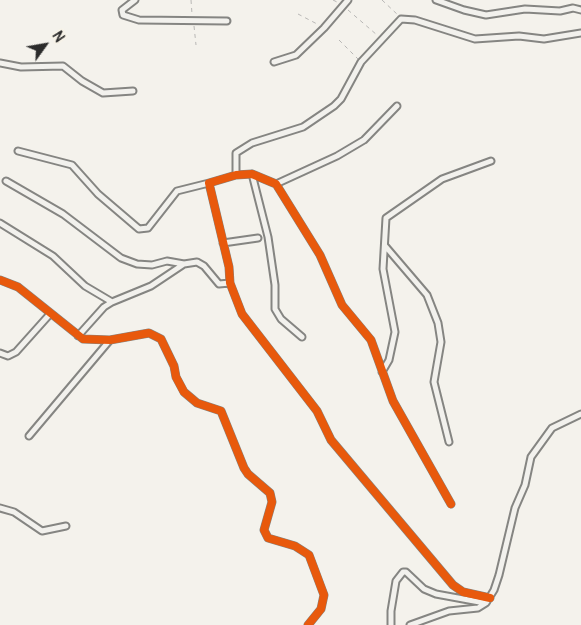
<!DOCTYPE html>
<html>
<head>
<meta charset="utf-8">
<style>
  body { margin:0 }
  #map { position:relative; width:581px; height:625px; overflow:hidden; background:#f4f2ec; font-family:Pangolin,sans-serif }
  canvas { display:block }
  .north { position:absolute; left:20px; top:20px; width:50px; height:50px; -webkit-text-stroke:4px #f7f3e8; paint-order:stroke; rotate:58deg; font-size:14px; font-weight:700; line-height:20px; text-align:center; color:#2b2b2b }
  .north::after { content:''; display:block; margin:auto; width:18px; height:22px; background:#2b2b2b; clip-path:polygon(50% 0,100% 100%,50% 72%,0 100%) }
</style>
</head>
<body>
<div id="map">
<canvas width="581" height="625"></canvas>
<div class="north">N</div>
</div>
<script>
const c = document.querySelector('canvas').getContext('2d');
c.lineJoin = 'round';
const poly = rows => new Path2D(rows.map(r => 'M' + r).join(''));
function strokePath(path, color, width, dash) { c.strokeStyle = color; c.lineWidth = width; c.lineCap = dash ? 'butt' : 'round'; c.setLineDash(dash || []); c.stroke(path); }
const minor = poly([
  [135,0,122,10,123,15,139,20,227,21],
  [436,0,464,10,486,15,525,9,560,11,573,8,581,10],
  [274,62,296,55,324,28,348,0],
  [0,63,21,67,63,66,82,81,103,93,133,91],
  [18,151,72,165,98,194,139,229,148,228,177,191,209,183],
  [252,174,268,237,275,285,275,309,281,319,302,337],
  [236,175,236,153,252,143,303,127,334,106,341,99,361,62,401,19,415,20,475,39,519,36,544,39,581,33],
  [6,181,63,214,121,258,137,264,152,265,167,261,184,264],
  [276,184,337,156,364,140,397,106],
  [0,223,53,256,85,286,112,302],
  [223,243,258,238],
  [386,247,427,295,438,323,441,342,434,382,449,442],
  [0,280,18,287,83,339,110,340,149,333,161,339,174,366,176,377,184,392,197,403,221,411,244,468,248,474,270,493,272,502,264,530,268,538,295,546,309,555,324,595,321,609,308,625],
  [78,336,104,307,112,302,151,286,184,264,197,262,204,266,219,284,230,283],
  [0,353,8,356,16,352,50,314],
  [382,372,389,360,395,332,383,269,386,218,442,179,491,161],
  [29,436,110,340],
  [451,504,393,401,371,340,342,305,320,255,276,184,252,174,236,175,209,183,229,267,230,283,242,314,317,411,331,440,453,585,463,592,490,598],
  [0,508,14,512,42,531,66,526],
  [391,625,391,611,396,581,403,572,406,572,424,589,436,594,485,603],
  [410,625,449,611,478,608,486,603,494,590,499,575,515,508,525,485,531,457,552,428,581,414]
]);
strokePath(minor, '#858582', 9);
strokePath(poly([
  [191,0,192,14],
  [333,0,339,3],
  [382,0,398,15],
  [348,10,377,35],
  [298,14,319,25],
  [194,26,196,45],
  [339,40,358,59]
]), '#b8b7b5', 1, [4, 4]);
strokePath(minor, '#f2f1ed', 5);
strokePath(poly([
  [0,280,18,287,83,339,110,340,149,333,161,339,174,366,176,377,184,392,197,403,221,411,244,468,248,474,270,493,272,502,264,530,268,538,295,546,309,555,324,595,321,609,308,625],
  [451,504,393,401,371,340,342,305,320,255,276,184,252,174,236,175,209,183,229,267,230,283,242,314,317,411,331,440,453,585,463,592,490,598]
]), '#e8590c', 8);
</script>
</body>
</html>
